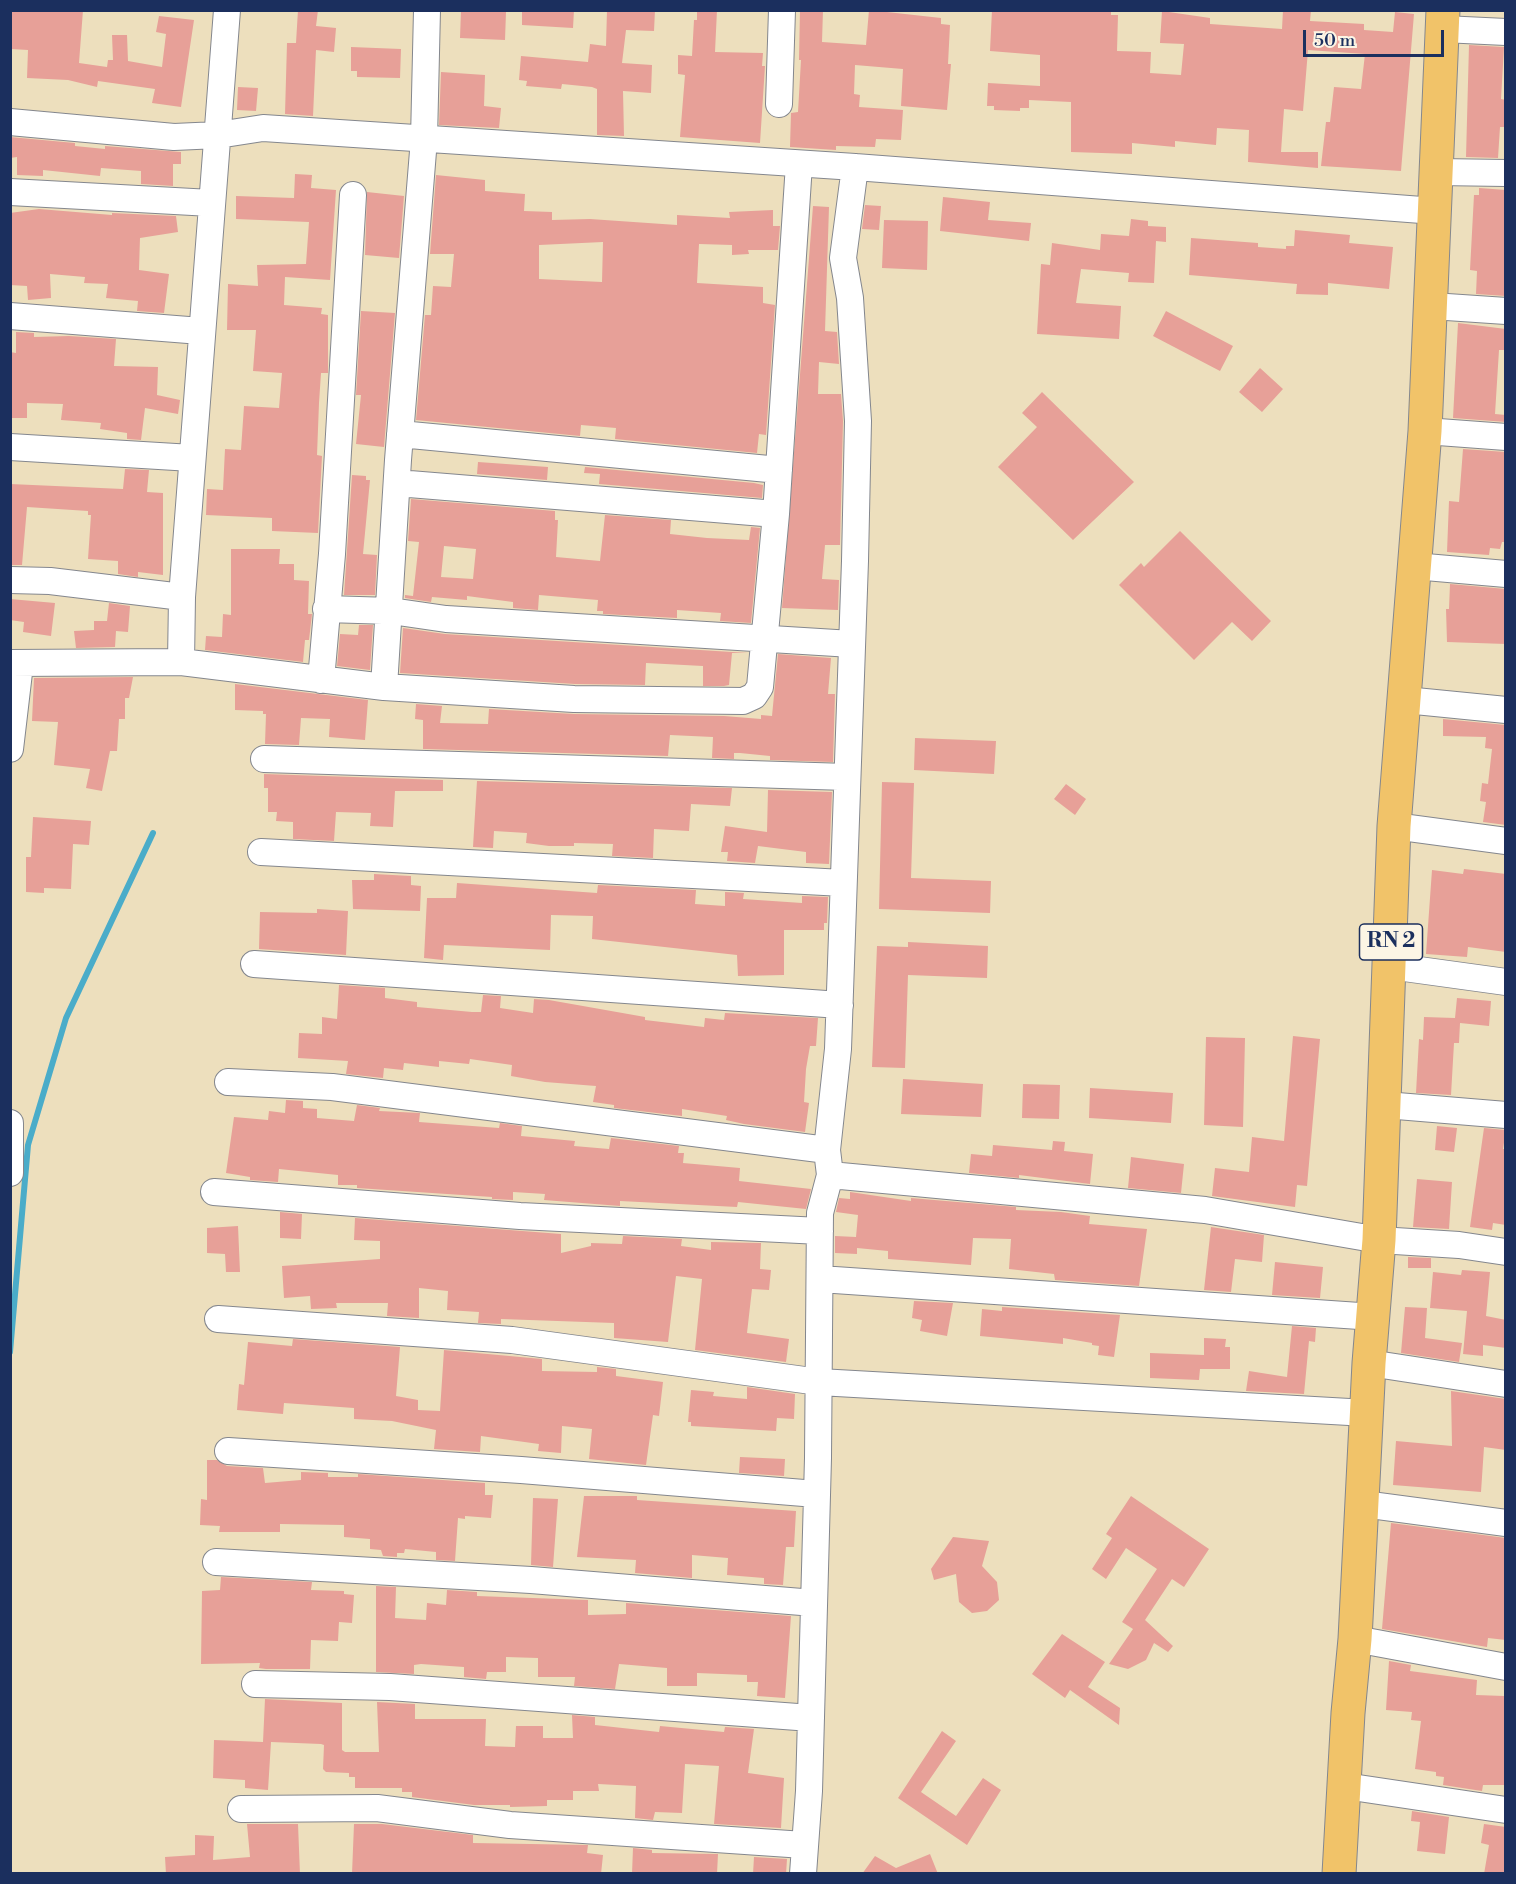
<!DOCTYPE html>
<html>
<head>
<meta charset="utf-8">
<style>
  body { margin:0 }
  #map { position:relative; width:1516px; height:1884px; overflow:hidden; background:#eddfbd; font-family:"Libre Bodoni",serif }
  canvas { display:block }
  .frame { position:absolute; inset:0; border:12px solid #1b2f5e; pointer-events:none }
  .scale { position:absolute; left:1303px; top:30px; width:141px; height:27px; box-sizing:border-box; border:3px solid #1b2f5e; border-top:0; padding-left:8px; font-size:18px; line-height:21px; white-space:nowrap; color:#1b2f5e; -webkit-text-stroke:4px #fcf5e5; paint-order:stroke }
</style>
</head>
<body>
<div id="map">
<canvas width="1516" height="1884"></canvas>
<div class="frame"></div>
<div class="scale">50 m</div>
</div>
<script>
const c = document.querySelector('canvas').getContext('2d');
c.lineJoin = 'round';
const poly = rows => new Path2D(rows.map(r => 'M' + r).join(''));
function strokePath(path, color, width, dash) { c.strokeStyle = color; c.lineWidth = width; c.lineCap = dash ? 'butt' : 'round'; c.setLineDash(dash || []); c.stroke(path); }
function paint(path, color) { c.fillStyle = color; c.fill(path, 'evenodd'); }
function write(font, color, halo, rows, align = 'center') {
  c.font = font + ' "Libre Bodoni",serif'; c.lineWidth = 6; c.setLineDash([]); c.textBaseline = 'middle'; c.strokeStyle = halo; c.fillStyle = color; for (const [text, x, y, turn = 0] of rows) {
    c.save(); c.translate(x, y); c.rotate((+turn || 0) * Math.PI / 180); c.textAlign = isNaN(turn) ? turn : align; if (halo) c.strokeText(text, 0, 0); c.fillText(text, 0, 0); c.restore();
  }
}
strokePath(poly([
  [10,1352,28,1145,66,1018,153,833]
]), '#4aacc9', 6);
paint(poly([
  [11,10,83,10,79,63,107,67,108,60,113,60,112,35,127,35,128,61,162,67,166,34,156,32,159,16,194,20,181,107,152,103,155,89,98,81,97,87,68,80,27,78,28,50,11,49],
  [298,10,318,10,316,26,336,28,334,52,316,50,313,116,285,114,287,43,296,43],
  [461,10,506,12,505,40,460,38],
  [522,10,574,10,573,28,522,25],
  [607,10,655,10,654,31,626,30,622,63,652,65,651,93,623,91,624,136,597,135,597,89,592,87,562,84,561,89,526,86,527,81,519,80,521,56,588,62,590,44,606,46],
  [697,10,717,10,715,52,763,53,762,66,765,66,760,143,680,137,685,75,678,74,678,55,692,56,694,20,697,20],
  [800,10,823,10,822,42,866,45,869,10,941,18,941,24,950,25,948,64,951,64,947,110,901,106,903,69,855,65,854,94,860,95,859,107,903,110,901,140,876,139,875,147,836,146,836,150,790,147,791,113,798,112,801,60,799,60],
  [992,10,1111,10,1111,15,1118,15,1117,51,1151,52,1150,73,1181,75,1184,44,1160,43,1162,11,1210,18,1210,24,1282,29,1283,10,1311,10,1310,21,1364,24,1364,30,1393,32,1395,12,1414,14,1401,171,1321,166,1326,122,1330,122,1334,87,1361,89,1365,54,1308,50,1303,111,1284,109,1281,152,1318,152,1318,168,1248,162,1249,130,1217,128,1216,145,1175,141,1175,147,1132,143,1132,154,1071,152,1071,102,1029,100,1029,108,1020,108,1020,111,994,110,994,106,987,106,988,83,1040,86,1040,55,990,51],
  [1469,45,1504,47,1501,99,1506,100,1506,127,1500,127,1498,158,1466,157],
  [351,47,401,49,400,78,357,77,357,71,351,71],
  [441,72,485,75,484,106,501,108,499,128,439,125],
  [238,87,258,88,256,111,237,110],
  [10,137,75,143,75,146,105,149,105,146,181,152,181,164,173,164,173,186,141,184,141,171,101,168,100,176,43,170,43,176,17,175,17,157,10,158],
  [295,174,312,175,311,188,336,190,330,280,285,277,284,305,322,308,321,314,328,315,328,373,321,373,319,403,317,455,322,456,318,533,272,531,272,518,206,515,207,489,223,490,225,449,241,450,244,406,279,408,282,373,253,371,256,330,227,330,228,284,258,286,257,265,306,264,309,222,236,219,236,196,294,198],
  [436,175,485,180,485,191,525,194,524,211,552,212,552,220,590,219,677,225,677,215,730,218,729,212,773,210,773,226,780,226,778,250,748,250,749,254,732,255,732,245,699,244,697,283,763,287,763,303,775,305,766,435,759,434,757,453,615,439,616,428,581,425,580,436,416,420,425,315,431,315,433,286,451,287,454,254,430,254],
  [603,242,602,282,539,279,539,245],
  [1479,188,1506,190,1506,296,1476,294,1477,271,1470,270,1474,195,1479,195],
  [367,192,404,196,399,258,365,255],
  [943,197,990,202,988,220,1031,223,1029,241,940,231],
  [865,205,881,206,879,230,862,229],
  [813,206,829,207,825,331,837,332,839,364,819,362,818,394,841,394,843,421,840,545,825,545,822,579,839,580,838,610,782,608],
  [39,209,112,215,112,213,176,216,178,232,140,238,139,270,169,274,164,313,137,311,138,301,106,298,108,284,84,283,85,277,50,274,51,298,28,300,27,286,10,285,10,213],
  [1131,219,1148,221,1148,226,1166,227,1166,242,1156,241,1154,283,1128,282,1129,273,1081,269,1076,303,1121,306,1119,339,1037,334,1041,264,1050,265,1052,243,1100,250,1101,234,1129,236],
  [884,220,928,221,927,270,882,268],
  [1295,230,1350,235,1349,243,1393,247,1389,289,1328,283,1328,295,1296,294,1297,284,1189,275,1191,238,1258,243,1258,247,1286,249,1286,246,1294,246],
  [361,311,395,313,384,447,356,444,361,395,356,395],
  [1166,311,1233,346,1220,371,1153,336],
  [1458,323,1506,329,1506,350,1499,350,1495,414,1506,415,1506,422,1453,418],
  [16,332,34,333,34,337,69,336,116,339,114,366,158,367,157,395,180,400,178,414,145,408,141,440,127,439,127,433,100,429,101,423,61,420,63,404,27,403,27,418,10,418,10,352,16,353],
  [1260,368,1283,389,1262,412,1239,392],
  [1042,392,1134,482,1073,540,998,467,1037,427,1022,413],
  [1463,449,1506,452,1506,542,1502,542,1500,549,1490,548,1489,555,1447,552,1449,501,1459,502],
  [478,462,548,467,547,480,477,474],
  [585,467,754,483,763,485,762,498,599,484,600,474,584,473],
  [125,469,149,470,147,492,163,493,163,575,138,572,138,577,118,574,118,561,88,559,91,515,88,515,88,511,27,507,22,565,10,565,10,484,123,489],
  [352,475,366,476,366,480,370,480,363,554,377,555,375,595,344,595],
  [411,499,555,511,555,520,558,520,556,557,600,561,605,515,671,520,670,534,707,538,749,540,751,527,760,528,751,623,720,621,721,613,677,610,677,618,603,614,603,611,597,611,598,600,539,595,538,610,513,608,513,602,467,596,467,600,432,597,431,602,405,598,405,595,413,596,419,542,408,541],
  [444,546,476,549,473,579,441,577],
  [1180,531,1271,621,1252,641,1232,622,1194,660,1119,585,1141,563,1144,567],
  [231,549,280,549,279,564,294,564,294,580,309,581,308,614,312,614,309,640,305,640,303,662,205,650,206,636,222,637,223,614,231,615],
  [1450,584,1506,589,1506,644,1447,642,1446,609,1449,609],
  [10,599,55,603,51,636,23,632,24,622,10,620],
  [109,603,130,606,128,632,116,631,115,647,76,648,74,631,94,630,94,621,107,621],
  [359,625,373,625,370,670,337,666,340,634,358,635],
  [403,628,445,634,748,653,732,653,729,685,724,686,703,686,703,666,646,663,645,685,575,684,400,673],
  [778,654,831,658,828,694,835,694,833,762,770,760,770,756,740,753,734,753,734,759,712,758,713,737,670,735,668,756,423,749,423,720,415,719,416,704,442,706,440,723,488,724,489,709,574,714,724,716,761,719,761,715,772,716],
  [133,677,129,698,125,698,125,719,119,719,117,751,110,751,102,791,86,788,90,769,54,765,58,722,32,721,34,678],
  [235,684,368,700,365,740,329,737,330,719,301,718,299,745,265,744,266,714,263,714,263,711,235,710],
  [1443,719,1506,725,1506,825,1483,822,1486,802,1480,801,1482,783,1488,784,1492,749,1485,748,1486,737,1443,736],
  [915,738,996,741,994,774,914,770],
  [264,774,443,780,443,791,395,791,393,827,370,826,371,813,336,812,334,841,293,839,293,822,276,821,277,812,268,812,268,788,264,788],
  [477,781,732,788,730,806,691,804,689,831,654,829,653,858,612,856,613,844,574,843,574,846,549,846,526,843,527,833,494,831,493,848,473,847],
  [882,782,914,783,911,878,991,881,990,913,879,909],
  [1066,784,1086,799,1075,815,1054,799],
  [768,790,832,792,829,864,806,863,806,852,758,846,755,863,727,861,728,852,721,852,725,826,767,832],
  [33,817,91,821,89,845,73,844,71,889,44,888,44,893,26,892,26,857,31,857],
  [1464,869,1506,874,1506,952,1468,947,1467,957,1426,954,1432,870,1463,874],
  [374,874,411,876,411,885,421,886,420,911,353,909,352,880,374,880],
  [457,883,597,893,598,885,696,890,695,904,725,906,725,892,744,893,743,899,802,903,802,896,828,897,827,923,824,923,824,930,784,930,784,975,738,976,737,955,592,939,593,916,551,915,550,950,444,945,443,960,424,958,427,898,456,898],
  [317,909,348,911,346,955,259,949,260,912,317,913],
  [908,942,988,946,987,978,908,975,905,1068,872,1067,877,946,908,947],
  [339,985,385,988,385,998,417,1002,417,1007,472,1012,481,1012,483,995,501,996,500,1008,533,1013,534,999,549,1000,645,1017,645,1020,704,1027,705,1018,724,1020,725,1013,818,1018,816,1046,810,1046,806,1069,804,1102,809,1103,805,1132,744,1124,726,1120,727,1116,682,1109,682,1116,614,1108,614,1105,593,1102,596,1086,545,1082,511,1076,512,1065,470,1059,469,1064,439,1061,439,1067,404,1063,403,1070,384,1068,383,1078,346,1074,348,1061,298,1058,299,1033,322,1034,322,1017,337,1019],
  [1457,998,1491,1001,1489,1026,1460,1023,1459,1043,1454,1043,1451,1095,1416,1093,1419,1039,1423,1040,1424,1017,1455,1018],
  [1293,1036,1320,1039,1307,1186,1297,1185,1295,1207,1212,1196,1215,1168,1249,1172,1252,1137,1284,1141],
  [1206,1037,1245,1038,1243,1127,1204,1125],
  [903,1079,983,1084,981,1117,901,1114],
  [1023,1084,1060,1085,1059,1119,1022,1118],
  [1090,1088,1173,1093,1171,1123,1089,1118],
  [286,1100,303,1101,303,1108,317,1109,317,1118,354,1121,357,1105,380,1108,379,1111,420,1113,419,1122,499,1128,500,1123,522,1126,521,1136,575,1141,574,1146,609,1149,611,1138,679,1146,678,1153,684,1153,683,1163,740,1168,739,1181,811,1189,806,1209,738,1202,737,1207,620,1201,620,1206,544,1200,545,1194,513,1192,513,1200,492,1199,492,1197,357,1188,357,1185,338,1185,338,1175,279,1169,278,1182,250,1180,250,1177,226,1173,234,1117,268,1120,269,1111,285,1113],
  [1437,1126,1457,1128,1454,1152,1435,1150],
  [1484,1128,1506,1130,1503,1149,1506,1149,1506,1225,1493,1223,1492,1230,1470,1227],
  [1053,1141,1065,1142,1064,1151,1093,1154,1090,1184,1019,1175,1019,1178,969,1173,971,1154,992,1156,993,1145,1052,1150],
  [1131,1157,1184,1164,1181,1193,1128,1188],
  [1417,1179,1452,1182,1449,1229,1413,1227],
  [850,1192,911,1201,911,1198,1016,1207,1016,1210,1061,1212,1090,1216,1089,1224,1147,1229,1139,1286,1055,1280,1054,1274,1009,1269,1011,1239,973,1238,971,1265,888,1259,888,1251,857,1248,857,1254,835,1253,835,1236,856,1237,858,1215,836,1212,839,1198,850,1199],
  [280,1212,302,1214,301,1239,280,1238],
  [355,1218,561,1234,561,1253,591,1246,591,1243,622,1244,623,1236,682,1239,681,1246,711,1250,711,1242,761,1243,760,1269,771,1270,769,1290,752,1289,747,1333,789,1339,786,1362,695,1350,702,1279,676,1276,668,1342,614,1338,614,1323,501,1319,501,1324,478,1323,479,1312,447,1310,448,1291,419,1288,419,1318,387,1316,388,1303,336,1303,337,1308,311,1309,310,1296,284,1298,282,1266,380,1259,380,1241,354,1240],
  [238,1226,240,1272,226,1272,225,1254,207,1253,207,1228],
  [1211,1227,1264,1235,1262,1262,1235,1259,1231,1292,1204,1290],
  [1408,1257,1431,1258,1431,1268,1408,1268],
  [1275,1262,1323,1267,1320,1298,1272,1295],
  [1462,1270,1490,1272,1486,1316,1506,1320,1506,1348,1483,1345,1483,1356,1463,1354,1467,1311,1430,1308,1433,1272,1461,1275],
  [914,1301,953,1303,947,1336,920,1331,922,1320,912,1318],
  [1002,1307,1120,1315,1114,1357,1098,1355,1099,1346,1092,1345,1092,1343,1063,1338,1063,1344,980,1336,982,1309,1002,1311],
  [1405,1307,1427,1308,1425,1338,1462,1343,1459,1362,1401,1353],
  [1292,1326,1316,1328,1315,1342,1309,1341,1304,1394,1246,1391,1249,1371,1287,1377],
  [1204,1338,1226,1339,1225,1347,1230,1347,1230,1369,1200,1369,1199,1380,1150,1378,1150,1353,1204,1355],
  [293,1339,400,1347,396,1396,418,1400,418,1410,440,1411,444,1350,542,1359,542,1371,597,1372,597,1367,616,1369,616,1376,663,1382,659,1416,653,1415,646,1465,589,1459,592,1429,562,1426,561,1453,538,1451,539,1444,481,1436,480,1452,434,1449,436,1430,392,1421,354,1419,354,1408,284,1403,283,1414,237,1410,239,1384,244,1385,248,1342,292,1346],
  [747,1387,795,1394,794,1419,777,1418,776,1431,691,1426,691,1422,688,1422,691,1390,714,1392,713,1396,747,1399],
  [1451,1391,1506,1399,1506,1450,1484,1447,1481,1492,1393,1485,1396,1441,1452,1446],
  [740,1457,785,1459,784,1476,739,1473],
  [207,1460,217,1460,227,1466,263,1468,265,1483,301,1480,301,1472,328,1473,328,1477,358,1477,358,1474,485,1483,485,1495,493,1495,491,1518,465,1516,465,1519,458,1518,455,1561,436,1560,436,1552,405,1549,404,1553,397,1553,397,1557,383,1556,381,1550,370,1549,370,1539,344,1537,344,1525,280,1524,280,1532,219,1532,220,1526,200,1525,201,1499,207,1500],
  [584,1496,637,1496,637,1500,796,1511,794,1547,786,1547,783,1585,764,1584,764,1578,727,1575,728,1558,692,1555,692,1578,635,1573,636,1560,577,1557],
  [1131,1496,1209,1549,1184,1587,1172,1579,1145,1620,1173,1646,1168,1652,1154,1643,1146,1660,1128,1669,1109,1664,1133,1629,1122,1622,1157,1569,1126,1548,1106,1579,1092,1569,1112,1538,1106,1534],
  [533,1498,558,1499,553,1567,531,1565],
  [1391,1523,1506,1538,1506,1640,1488,1638,1487,1647,1382,1629],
  [953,1537,989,1541,982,1566,997,1582,999,1600,987,1611,972,1613,959,1602,956,1574,934,1580,931,1569],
  [221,1577,312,1582,311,1590,344,1591,344,1594,354,1595,352,1623,339,1622,338,1641,311,1640,310,1669,266,1669,259,1668,260,1663,201,1664,202,1591,220,1590],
  [376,1586,396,1587,395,1618,426,1620,427,1603,446,1605,447,1590,477,1592,477,1596,588,1600,588,1615,626,1614,626,1603,791,1616,785,1698,757,1696,758,1682,747,1682,747,1675,697,1673,697,1686,667,1686,667,1668,619,1664,615,1689,574,1686,575,1677,538,1677,538,1658,506,1657,506,1672,487,1672,486,1679,464,1677,464,1667,421,1664,414,1665,414,1674,376,1672],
  [1062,1634,1105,1662,1088,1687,1120,1708,1119,1725,1070,1690,1065,1698,1032,1674],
  [1389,1661,1411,1665,1410,1671,1477,1680,1476,1695,1504,1696,1506,1785,1483,1785,1482,1791,1443,1785,1444,1777,1436,1776,1436,1772,1415,1769,1421,1721,1411,1720,1412,1712,1386,1710],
  [265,1699,342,1703,342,1750,345,1752,379,1752,377,1702,415,1704,415,1719,486,1719,485,1746,515,1747,516,1726,543,1726,543,1738,573,1738,572,1715,595,1717,595,1725,659,1732,660,1726,724,1732,725,1727,754,1729,748,1773,784,1778,781,1828,714,1824,719,1766,685,1764,682,1813,655,1812,653,1820,635,1818,636,1786,598,1784,599,1791,573,1791,573,1800,547,1800,547,1806,510,1807,510,1805,474,1805,412,1797,412,1792,402,1792,402,1788,355,1788,355,1777,349,1777,349,1773,326,1772,323,1769,324,1745,321,1744,271,1742,268,1790,245,1788,245,1780,213,1778,214,1740,263,1742],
  [942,1731,956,1741,921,1792,956,1816,983,1778,1001,1790,967,1845,898,1798],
  [1412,1811,1449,1817,1445,1854,1417,1851,1420,1822,1411,1821],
  [247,1824,298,1824,300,1874,166,1874,165,1857,195,1855,195,1835,214,1836,213,1860,250,1857],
  [354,1824,382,1824,473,1835,473,1843,588,1845,587,1853,603,1855,601,1874,352,1874],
  [1484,1824,1506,1827,1506,1874,1484,1874,1489,1845,1481,1843],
  [633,1848,652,1850,652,1853,718,1854,717,1874,632,1874],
  [930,1854,938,1874,862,1874,875,1856,896,1868],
  [754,1857,787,1859,786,1874,753,1874]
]), '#e7a098');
const minor = poly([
  [1443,29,1506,32],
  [779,104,782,10],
  [10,122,174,137,218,135,263,128,855,167,1435,211],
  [1437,172,1506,173],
  [10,192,211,203],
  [1432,306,1506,311],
  [10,316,201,331],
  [1425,431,1506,437],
  [400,434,779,470],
  [10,447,192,458],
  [397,483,776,514],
  [1414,566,1506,574],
  [10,580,50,581,182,597],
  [326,609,391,611,446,619,852,644],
  [181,662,182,597,227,10],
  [10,663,181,662,384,687,574,699,743,701,754,696,760,687,776,514,799,164],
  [321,680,332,554,353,195],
  [384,687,398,460,424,139,427,10],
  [1405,700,1506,710],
  [10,749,20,664],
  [264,759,847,777],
  [1394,826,1506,841],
  [261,852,843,883],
  [254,964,840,1005],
  [1390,966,1506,982],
  [228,1082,332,1087,827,1150],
  [1385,1105,1506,1115],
  [10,1123,10,1173],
  [830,1175,1205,1210,1379,1240,1459,1245,1506,1252],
  [214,1192,520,1216,820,1231],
  [820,1279,1374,1317],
  [218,1319,512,1340,819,1382,1367,1413],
  [1369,1363,1506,1384],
  [228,1451,521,1470,816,1494],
  [1363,1504,1506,1523],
  [216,1562,531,1580,814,1603],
  [1355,1639,1506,1667],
  [255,1684,390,1687,811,1718],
  [1345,1786,1506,1810],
  [241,1809,377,1808,510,1825,804,1845],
  [803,1874,809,1791,818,1458,820,1213,830,1175,827,1150,838,1049,855,561,858,421,850,298,843,258,855,167]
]);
const highway = poly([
  [1339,1874,1348,1713,1355,1639,1369,1363,1379,1240,1394,826,1425,431,1443,10]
]);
strokePath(minor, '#84878e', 28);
strokePath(highway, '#84878e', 35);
strokePath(minor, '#fff', 26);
strokePath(highway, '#f1c369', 33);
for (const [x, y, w] of [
  [1391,942,63]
]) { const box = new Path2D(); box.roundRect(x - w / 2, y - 18, w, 36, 4.5); c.fillStyle = '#fcf5e5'; c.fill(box); strokePath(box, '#1b2f5e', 1.5); }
write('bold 21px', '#1b2f5e', null, [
  ["RN 2",1391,942]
]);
</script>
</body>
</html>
